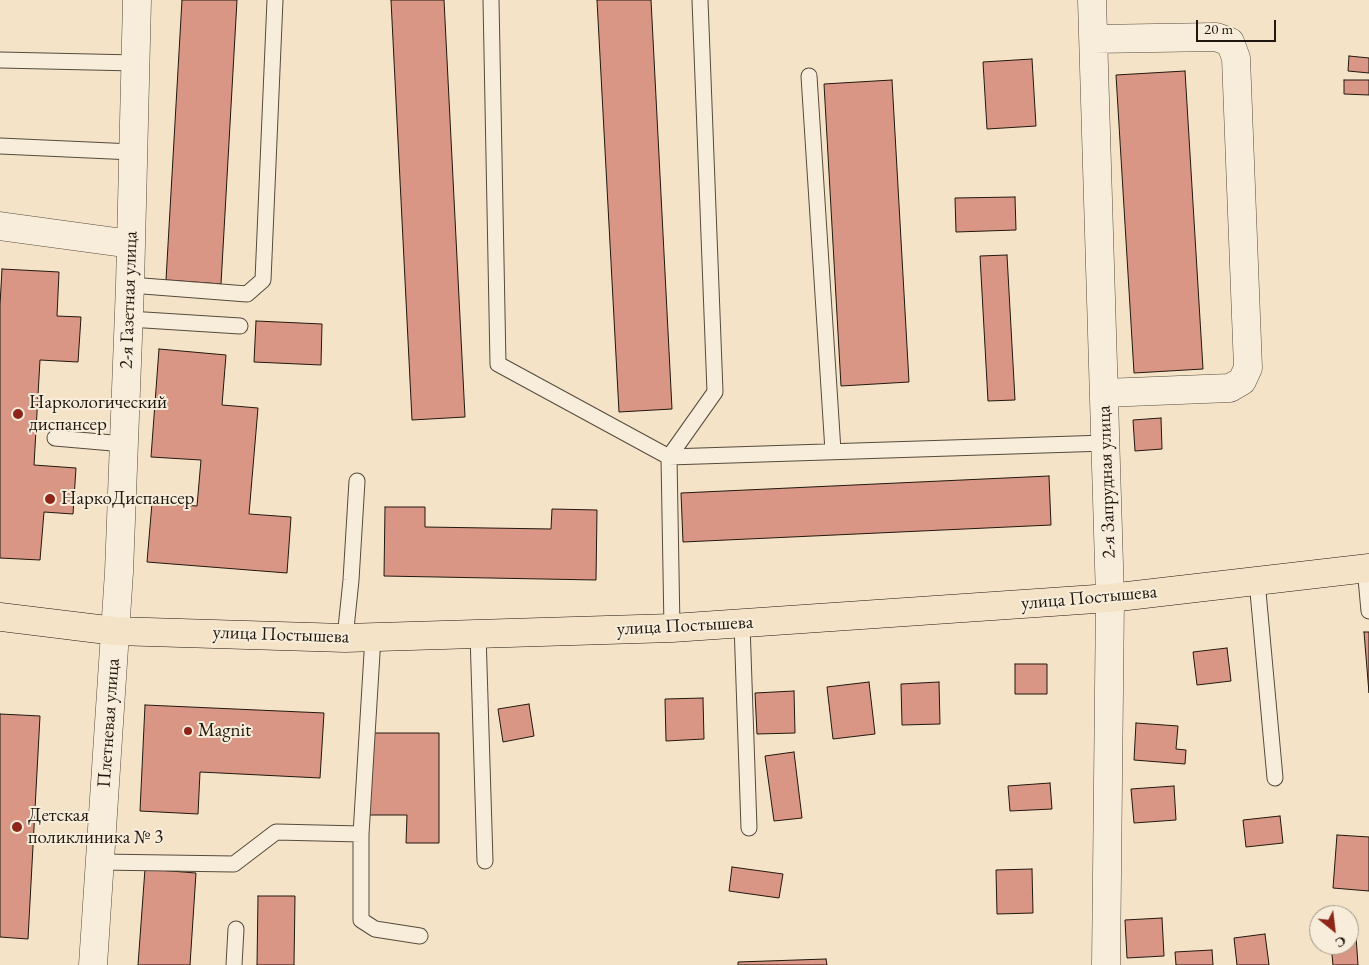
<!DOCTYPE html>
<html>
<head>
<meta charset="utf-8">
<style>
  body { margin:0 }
  #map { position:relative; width:1369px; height:965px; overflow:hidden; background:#f5e3c7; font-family:"EB Garamond",serif }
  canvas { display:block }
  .north { position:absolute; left:1309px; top:905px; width:50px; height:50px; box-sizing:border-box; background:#f8eddb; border:1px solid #a29889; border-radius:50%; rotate:151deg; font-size:14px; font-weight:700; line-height:20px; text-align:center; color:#20180f }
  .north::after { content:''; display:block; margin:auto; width:18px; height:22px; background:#8f2418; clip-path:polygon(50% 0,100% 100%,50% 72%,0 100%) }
  .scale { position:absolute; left:1196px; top:20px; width:80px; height:22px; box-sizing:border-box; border:2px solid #20180f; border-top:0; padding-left:6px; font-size:15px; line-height:18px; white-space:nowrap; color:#20180f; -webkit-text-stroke:4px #f8eddb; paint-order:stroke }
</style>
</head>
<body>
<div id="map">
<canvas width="1369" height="965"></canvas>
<div class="north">С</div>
<div class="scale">20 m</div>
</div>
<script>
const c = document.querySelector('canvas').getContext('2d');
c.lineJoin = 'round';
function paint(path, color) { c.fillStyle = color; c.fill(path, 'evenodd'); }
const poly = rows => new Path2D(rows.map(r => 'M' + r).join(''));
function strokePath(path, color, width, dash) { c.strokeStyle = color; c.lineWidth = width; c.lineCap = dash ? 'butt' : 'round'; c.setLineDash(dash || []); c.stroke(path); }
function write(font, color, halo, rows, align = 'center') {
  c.font = font + ' "EB Garamond",serif'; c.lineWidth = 4; c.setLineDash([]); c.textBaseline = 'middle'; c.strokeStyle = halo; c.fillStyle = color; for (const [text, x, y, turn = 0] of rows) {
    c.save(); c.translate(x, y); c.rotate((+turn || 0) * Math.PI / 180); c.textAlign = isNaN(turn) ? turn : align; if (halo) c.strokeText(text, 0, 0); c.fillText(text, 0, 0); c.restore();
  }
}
const building = poly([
  [182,0,237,0,221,284,166,280,182,0],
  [391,0,444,0,465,417,412,420,391,0],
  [597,0,651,0,672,409,619,412,597,0],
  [1349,56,1369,58,1369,73,1348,71,1349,56],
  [1032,59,1036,126,987,129,983,62,1032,59],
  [1185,71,1203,369,1134,373,1116,75,1185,71],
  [892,80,909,382,841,386,824,84,892,80],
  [1344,80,1369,80,1369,95,1344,94,1344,80],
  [1015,197,1016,230,956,232,955,198,1015,197],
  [1007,255,1015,400,988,401,980,256,1007,255],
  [2,269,59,272,57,316,81,317,78,362,40,360,34,465,76,468,73,514,44,512,40,560,0,558,0,305,2,269],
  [256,321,322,324,321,365,254,362,256,321],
  [159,349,226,355,222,405,258,408,249,514,291,517,287,573,147,562,152,503,197,506,201,460,151,457,159,349],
  [1161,418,1162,449,1135,451,1133,420,1161,418],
  [1049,476,1051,525,683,542,681,493,1049,476],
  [385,507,425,507,425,527,551,529,552,509,597,510,596,580,384,576,385,507],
  [1364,632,1369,632,1369,693,1364,632],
  [1227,648,1231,681,1197,685,1193,652,1227,648],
  [1015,664,1047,664,1047,694,1015,694,1015,664],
  [869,682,875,734,833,739,827,687,869,682],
  [939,682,940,724,902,725,901,684,939,682],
  [794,691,795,733,757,734,755,693,794,691],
  [703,698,704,739,666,741,665,699,703,698],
  [529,704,534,736,503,742,498,709,529,704],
  [145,705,324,713,320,778,200,772,198,814,140,811,145,705],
  [0,714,40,716,28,939,0,937,0,714],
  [1136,723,1178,726,1176,749,1186,750,1185,764,1134,760,1136,723],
  [360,733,439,733,439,843,406,843,407,815,359,815,360,733],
  [794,752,802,818,774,821,765,756,794,752],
  [1050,783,1052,809,1010,811,1008,786,1050,783],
  [1174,786,1176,820,1134,823,1131,789,1174,786],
  [1280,816,1283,843,1246,847,1243,820,1280,816],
  [1337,835,1369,837,1369,891,1333,888,1337,835],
  [732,867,783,874,779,898,729,891,732,867],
  [145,869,196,873,190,965,138,965,145,869],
  [1032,869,1033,913,997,914,996,870,1032,869],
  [258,896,295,896,294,965,257,965,258,896],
  [1162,918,1164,956,1127,958,1125,920,1162,918],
  [1265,934,1269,965,1237,965,1234,938,1265,934],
  [1349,936,1356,936,1358,965,1333,965,1331,945,1349,945,1349,936],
  [1212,950,1213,965,1176,965,1175,952,1212,950],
  [826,959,827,965,738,965,738,962,826,959]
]);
paint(building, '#da9684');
strokePath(building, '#20180f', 1);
const lane = poly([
  [491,0,498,364,669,457,1106,443],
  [0,60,136,63],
  [809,76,833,451],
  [0,146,133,152],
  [130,285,247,294,263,280,275,0],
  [129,319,240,326],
  [55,438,124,444],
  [1365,568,1369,611],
  [1257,581,1275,778],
  [742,624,749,828],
  [672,628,669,457,715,392,700,0],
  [478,634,485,861],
  [373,637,361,834,361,920,375,929,420,936],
  [345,638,351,580,357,481],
  [100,862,234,864,276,832,361,834],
  [234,965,236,929]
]);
const street = poly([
  [1092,0,1110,598,1106,965],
  [1094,39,1216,37,1230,42,1236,58,1248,368,1242,381,1230,388,1104,393],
  [0,226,131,244],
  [93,965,119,572,130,285,137,0]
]);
const primary = poly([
  [0,617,115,631,345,638,672,628,1110,598,1369,568]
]);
strokePath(lane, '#554b3d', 17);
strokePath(street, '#554b3d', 29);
strokePath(primary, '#20180f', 29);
strokePath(lane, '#f8eddb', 15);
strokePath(street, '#f8eddb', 28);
strokePath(primary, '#f5e3c7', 28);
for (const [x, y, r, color] of [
  [18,414,6,"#8f2418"],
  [50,499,6,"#8f2418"],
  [188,731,5,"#8f2418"],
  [17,827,6,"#8f2418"]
]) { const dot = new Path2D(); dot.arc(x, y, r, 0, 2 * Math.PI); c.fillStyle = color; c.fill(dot); strokePath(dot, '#f8eddb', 2); }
write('19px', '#20180f', '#f8eddb', [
  ["2-я Газетная улица",129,300,-88],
  ["2-я Запрудная улица",1107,482,-92],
  ["улица Постышева",1089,598,-5],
  ["улица Постышева",685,626,-3],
  ["улица Постышева",281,635,2],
  ["Плетневая улица",109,723,-86]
]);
write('19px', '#20180f', '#f8eddb', [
  ["Наркологический",29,403],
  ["диспансер",29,425],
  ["НаркоДиспансер",61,499],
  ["Magnit",198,731],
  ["Детская",28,816],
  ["поликлиника № 3",28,838]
], 'left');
</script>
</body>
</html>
